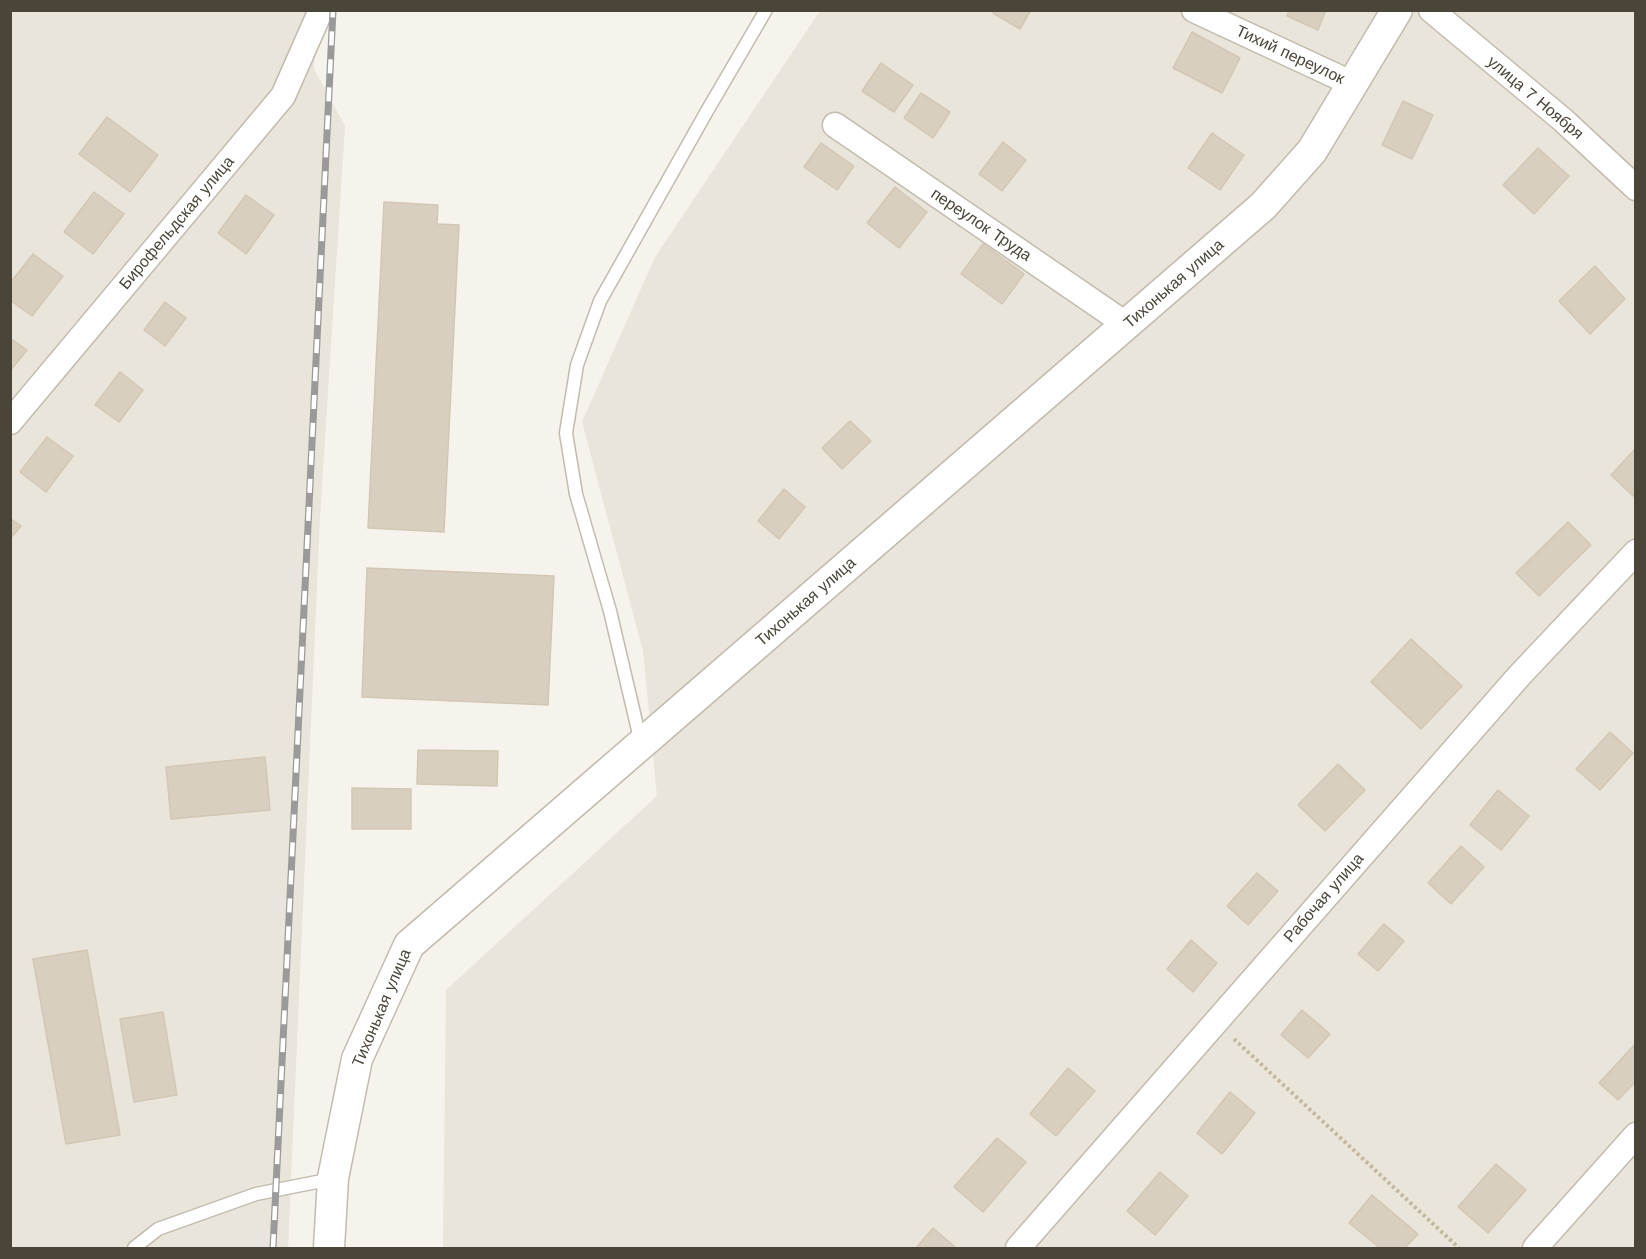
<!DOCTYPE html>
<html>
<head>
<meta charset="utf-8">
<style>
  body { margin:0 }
  #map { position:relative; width:1646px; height:1259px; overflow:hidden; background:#f6f3ec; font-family:"Work Sans",sans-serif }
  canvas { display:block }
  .frame { position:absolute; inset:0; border:12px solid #4b4439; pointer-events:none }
</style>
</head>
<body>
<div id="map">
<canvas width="1646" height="1259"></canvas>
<div class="frame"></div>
</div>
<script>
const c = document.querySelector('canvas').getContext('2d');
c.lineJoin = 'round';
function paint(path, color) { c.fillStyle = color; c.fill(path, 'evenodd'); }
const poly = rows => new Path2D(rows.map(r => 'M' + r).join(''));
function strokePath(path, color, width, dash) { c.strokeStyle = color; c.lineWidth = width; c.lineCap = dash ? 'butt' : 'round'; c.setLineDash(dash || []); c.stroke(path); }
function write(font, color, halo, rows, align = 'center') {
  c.font = font + ' "Work Sans",sans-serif'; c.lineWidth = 4.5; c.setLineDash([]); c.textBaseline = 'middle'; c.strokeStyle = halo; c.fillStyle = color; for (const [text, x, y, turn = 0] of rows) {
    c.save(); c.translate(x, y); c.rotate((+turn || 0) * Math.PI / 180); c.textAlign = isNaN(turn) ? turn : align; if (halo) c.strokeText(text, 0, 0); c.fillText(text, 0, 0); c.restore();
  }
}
paint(poly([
  [10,11,316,11,314,69,345,126,320,517,288,1248,11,1248],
  [820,11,1635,11,1635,1248,443,1248,446,990,657,796,643,651,582,422,655,257]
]), '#eae5da');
const building = poly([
  [994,10,1031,10,1020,29,993,13,994,10],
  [1289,10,1326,10,1318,30,1287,16,1289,10],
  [1192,32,1240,58,1222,93,1173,68,1192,32],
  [881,63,913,85,894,112,862,91,881,63],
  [921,93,950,112,933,138,904,118,921,93],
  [1403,101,1433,115,1412,159,1382,145,1403,101],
  [107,117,158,155,130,192,79,154,107,117],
  [1212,133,1244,155,1220,190,1188,168,1212,133],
  [1003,142,1026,160,1002,191,979,174,1003,142],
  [821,143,854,166,837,190,804,167,821,143],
  [1538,148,1569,176,1534,214,1503,185,1538,148],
  [895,187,927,212,899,248,867,223,895,187],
  [94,192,124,214,93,254,64,232,94,192],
  [246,195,274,215,246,254,218,233,246,195],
  [384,202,438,205,437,224,459,225,444,532,368,528,384,202],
  [983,244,1024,274,1002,304,961,274,983,244],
  [33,254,63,276,32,316,10,300,10,283,33,254],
  [1595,266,1625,299,1590,334,1559,301,1595,266],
  [165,302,186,318,165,346,144,330,165,302],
  [10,338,27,350,10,371,10,338],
  [120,372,143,390,119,422,95,405,120,372],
  [850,421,871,441,842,469,822,448,850,421],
  [47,437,73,456,46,492,20,472,47,437],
  [1636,448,1636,493,1633,496,1611,475,1636,448],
  [784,489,805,507,779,539,758,521,784,489],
  [10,518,21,526,10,539,10,518],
  [1568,522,1591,545,1539,596,1516,573,1568,522],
  [367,568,554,576,548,705,362,697,367,568],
  [1411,639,1462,686,1421,729,1371,682,1411,639],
  [1610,732,1633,753,1600,790,1576,769,1610,732],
  [418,750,498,751,497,786,417,784,418,750],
  [265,757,270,810,171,819,166,767,265,757],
  [1338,764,1365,790,1325,831,1298,805,1338,764],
  [352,788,411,789,411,829,352,829,352,788],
  [1498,790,1529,816,1501,850,1470,825,1498,790],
  [1461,846,1484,867,1451,904,1428,883,1461,846],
  [1257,873,1278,891,1248,925,1227,906,1257,873],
  [1384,924,1404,941,1378,971,1358,954,1384,924],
  [1191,940,1217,963,1193,992,1167,969,1191,940],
  [87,950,120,1135,66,1144,33,959,87,950],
  [1302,1010,1330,1034,1308,1058,1281,1035,1302,1010],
  [163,1012,177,1095,134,1102,120,1019,163,1012],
  [1636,1043,1636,1081,1618,1100,1599,1083,1636,1043],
  [1068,1068,1095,1091,1056,1136,1030,1114,1068,1068],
  [1230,1092,1255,1113,1222,1154,1197,1133,1230,1092],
  [997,1138,1026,1162,983,1212,954,1187,997,1138],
  [1496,1164,1526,1190,1488,1233,1458,1207,1496,1164],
  [1160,1172,1188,1196,1155,1235,1127,1211,1160,1172],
  [1372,1195,1418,1234,1405,1248,1380,1248,1349,1223,1372,1195],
  [933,1228,956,1248,916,1248,933,1228]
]);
paint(building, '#d8cfc1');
strokePath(building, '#d3c7b4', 1.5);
const service = poly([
  [641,743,610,611,576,494,566,433,577,365,600,301,707,111,766,10],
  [134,1248,158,1229,256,1194,332,1179]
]);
const minor = poly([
  [1194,10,1353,84],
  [1431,10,1563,120,1636,188],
  [835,125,1127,325],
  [10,422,283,96,321,10],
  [1018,1248,1519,676,1636,552],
  [1535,1248,1636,1135]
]);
const tertiary = poly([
  [329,1248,333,1178,357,1059,409,945,1263,206,1312,151,1397,10]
]);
strokePath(service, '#c2bbae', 15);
strokePath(minor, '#c2bbae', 27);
strokePath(tertiary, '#c2bbae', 33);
strokePath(poly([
  [1234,1039,1459,1248]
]), '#c4b79f', 4, [3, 3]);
strokePath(service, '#fff', 12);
strokePath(minor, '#fff', 24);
strokePath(tertiary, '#fff', 30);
const rail = poly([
  [273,1248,333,10]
]);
strokePath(rail, '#9a9a9a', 7);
strokePath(rail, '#fff', 4.5, [14]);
write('16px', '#4b4439', '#fff', [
  ["Тихий переулок",1290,55,25],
  ["улица 7 Ноября",1535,98,40],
  ["Бирофельдская улица",177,223,-50],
  ["переулок Труда",981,225,34],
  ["Тихонькая улица",1174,284,-41],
  ["Тихонькая улица",806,602,-41],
  ["Рабочая улица",1324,898,-49],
  ["Тихонькая улица",382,1008,-67]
]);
</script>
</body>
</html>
